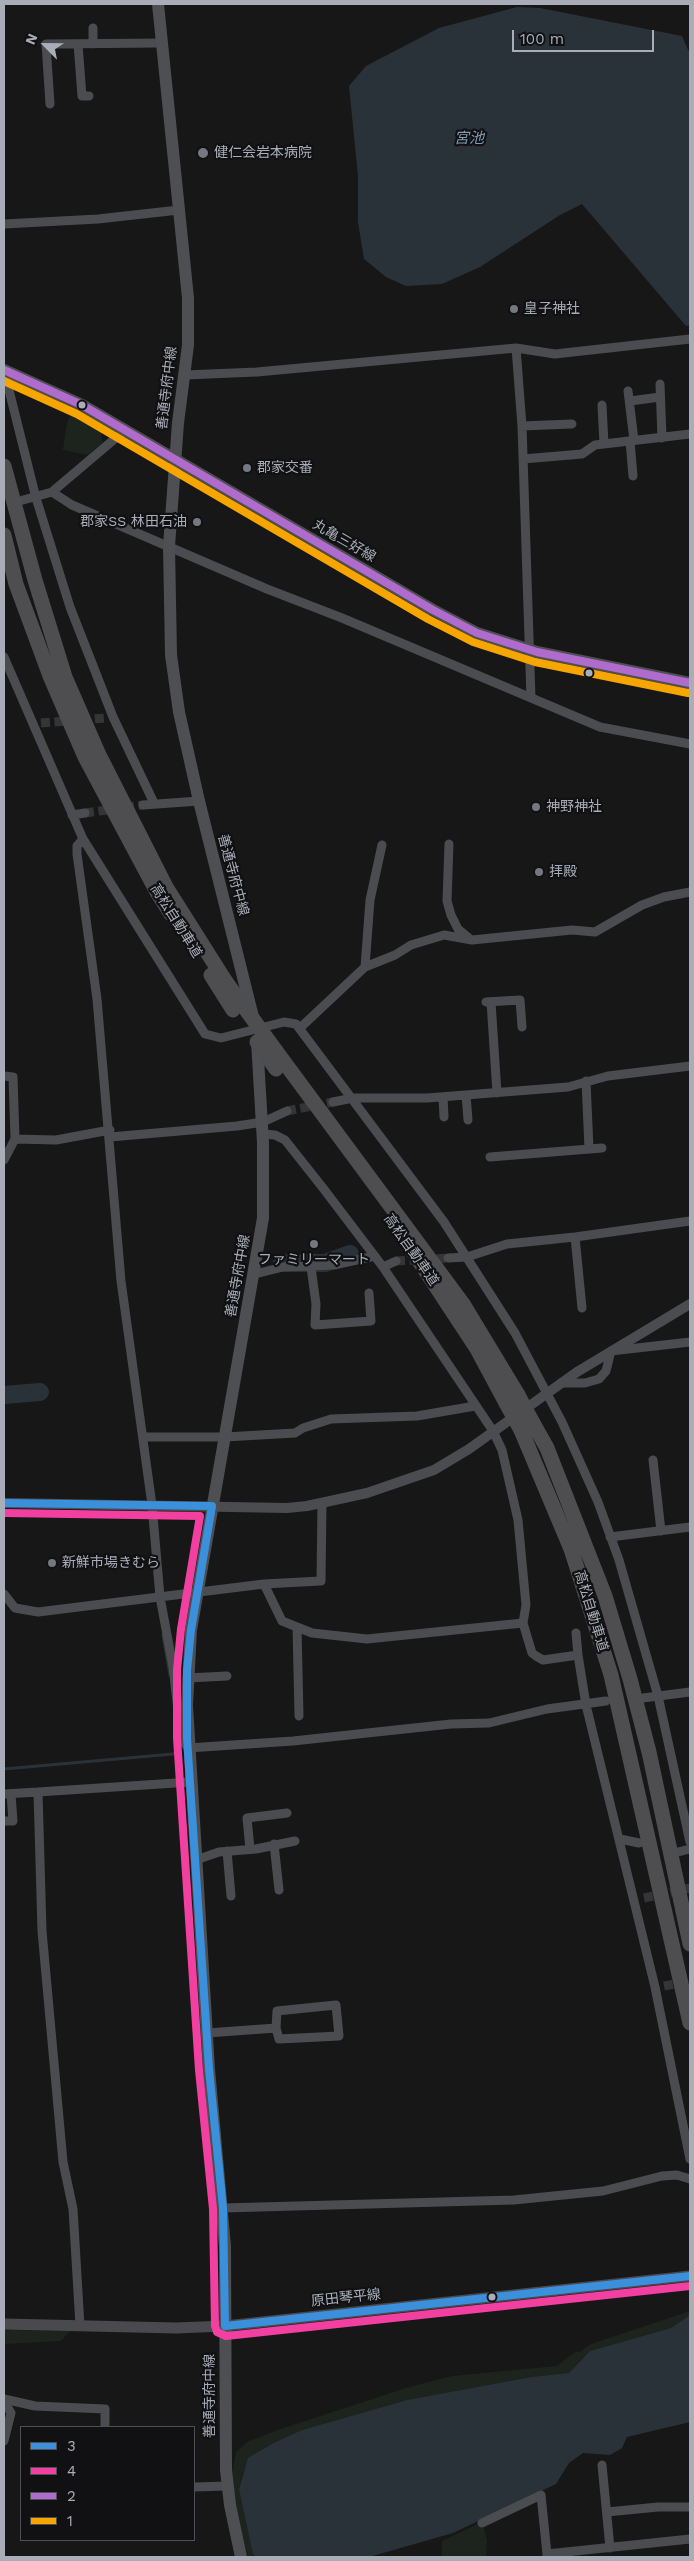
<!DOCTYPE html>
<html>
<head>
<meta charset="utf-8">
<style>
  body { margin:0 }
  #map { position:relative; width:694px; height:2561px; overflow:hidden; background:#171717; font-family:"Work Sans",sans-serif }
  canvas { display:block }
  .frame { position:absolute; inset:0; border:5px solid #a8adb8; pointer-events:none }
  .legend { position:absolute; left:20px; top:2426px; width:175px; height:115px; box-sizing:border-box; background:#111113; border:1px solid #4d4f55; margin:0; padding:6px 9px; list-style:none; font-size:15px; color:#a8adb8 }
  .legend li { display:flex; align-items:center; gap:10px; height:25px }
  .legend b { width:25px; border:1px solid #4d4f55 }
  .north { position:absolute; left:20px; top:20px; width:50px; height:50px; -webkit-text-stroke:4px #111113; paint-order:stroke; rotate:293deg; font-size:14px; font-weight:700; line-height:20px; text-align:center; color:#a8adb8 }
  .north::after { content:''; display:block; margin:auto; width:18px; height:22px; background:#a8adb8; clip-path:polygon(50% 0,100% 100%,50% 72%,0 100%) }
  .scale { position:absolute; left:512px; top:30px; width:142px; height:22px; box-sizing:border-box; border:2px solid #a8adb8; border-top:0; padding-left:6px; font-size:15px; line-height:18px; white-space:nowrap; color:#a8adb8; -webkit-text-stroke:4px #111113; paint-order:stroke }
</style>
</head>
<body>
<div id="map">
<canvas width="694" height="2561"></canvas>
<div class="frame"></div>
<ul class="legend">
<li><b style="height:6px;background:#3a90db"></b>3</li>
<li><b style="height:6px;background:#f240a1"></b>4</li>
<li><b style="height:6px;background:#b06ccc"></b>2</li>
<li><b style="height:6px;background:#f7a600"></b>1</li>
</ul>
<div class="north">N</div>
<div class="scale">100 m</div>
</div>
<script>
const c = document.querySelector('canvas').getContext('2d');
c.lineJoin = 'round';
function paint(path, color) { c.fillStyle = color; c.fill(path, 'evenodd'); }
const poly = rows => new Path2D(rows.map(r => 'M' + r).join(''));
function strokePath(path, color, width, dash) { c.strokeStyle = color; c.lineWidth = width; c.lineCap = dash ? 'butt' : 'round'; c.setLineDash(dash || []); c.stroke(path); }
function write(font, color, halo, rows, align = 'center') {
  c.font = font + ' "Work Sans","Noto Sans JP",sans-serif'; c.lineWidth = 4.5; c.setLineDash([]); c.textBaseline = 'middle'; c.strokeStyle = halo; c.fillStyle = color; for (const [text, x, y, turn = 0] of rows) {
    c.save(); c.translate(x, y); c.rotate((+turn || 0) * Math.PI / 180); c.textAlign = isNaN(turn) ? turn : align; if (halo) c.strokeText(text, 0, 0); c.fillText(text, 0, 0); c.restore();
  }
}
paint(poly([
  [73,408,101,425,102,443,88,455,63,450,67,423],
  [690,2311,690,2315,671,2328,590,2351,569,2373,531,2377,407,2400,302,2430,243,2472,239,2489,256,2557,248,2557,237,2522,232,2473,236,2452,247,2442,278,2430,406,2388,452,2376,557,2366,575,2352,580,2352,591,2344],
  [4,2330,70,2331,61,2341,4,2344],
  [482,2522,487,2540,486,2557,442,2557,442,2541]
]), '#1d241e');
paint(poly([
  [517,7,540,8,682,36,690,54,690,325,686,326,582,204,560,215,480,267,442,284,406,286,386,277,364,259,358,222,358,176,349,86,366,66,439,28],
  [690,2315,690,2422,627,2437,622,2448,610,2455,583,2453,569,2463,556,2484,453,2533,369,2557,256,2557,253,2554,239,2489,248,2458,274,2443,302,2430,407,2400,531,2377,569,2373,590,2351,671,2328]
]), '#2a3239');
strokePath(poly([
  [163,1635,170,1675],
  [4,1769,173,1754,178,1752,178,1738]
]), '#2a3239', 3);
strokePath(poly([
  [282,1263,325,1263,350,1254],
  [4,1395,40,1392]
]), '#2a3239', 18);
strokePath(poly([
  [41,723,106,718],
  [85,813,143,805],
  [287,1111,333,1102],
  [396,1261,448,1258],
  [644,1898,690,1888],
  [664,1986,690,1981]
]), '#343537', 9, [9, 4.5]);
strokePath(poly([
  [93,28,93,44],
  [78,44,82,96,89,96],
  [50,104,46,44,162,43],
  [4,224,98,219,179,210],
  [516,348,522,426,531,698],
  [4,370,36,498,70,607,113,717,154,803],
  [185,375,257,372,516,348,555,354,690,339],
  [660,384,662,438],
  [628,391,634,440],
  [630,401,660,397],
  [602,405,604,444],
  [522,426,572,424],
  [630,441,633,476],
  [523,459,582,454,595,445,690,434],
  [52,492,72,505,267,589,342,618,600,727,690,744],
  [23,500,52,492,124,431],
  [4,657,83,839,205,1034,221,1038,284,1022,296,1024,444,1222,515,1333,562,1422,598,1502,619,1560,658,1696,690,1842],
  [143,805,199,801],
  [72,815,85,813],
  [83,839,77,846,77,854,97,999,121,1281,152,1505,160,1597,173,1667,181,1737,188,1748,293,1741,451,1724,489,1723,547,1709,606,1701],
  [449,844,447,901,451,915,458,929,470,939],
  [365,967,370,900,382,845],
  [486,1002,520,1000,522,1027],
  [491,1002,497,1093],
  [300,1028,365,967,395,955,411,945,444,935,472,940,572,930,595,932,642,905,664,897,690,892],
  [4,1076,13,1077,15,1139],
  [586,1081,589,1149],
  [466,1095,468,1120],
  [443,1097,444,1117],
  [333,1102,353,1098,427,1098,568,1087,608,1076,690,1066],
  [110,1137,237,1126,263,1122,287,1111],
  [490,1157,602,1148],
  [4,1160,15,1139,56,1140,110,1130],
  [575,1237,582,1308],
  [448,1258,467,1257,507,1244,575,1237,690,1221],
  [311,1267,316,1304,315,1325,371,1321,369,1293],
  [383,1267,396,1261],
  [255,1274,283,1267,334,1265,375,1256],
  [561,1383,585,1383,599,1379,606,1371,611,1351,690,1342],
  [143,1437,225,1437,295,1433,303,1428,331,1419,417,1416,475,1406],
  [653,1460,661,1531],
  [610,1537,690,1527],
  [264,1584,321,1581,322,1503],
  [4,1594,15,1608,38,1612,264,1584,282,1621,312,1633,367,1639,523,1623,526,1605,518,1520,502,1450,493,1431,383,1267,323,1188,285,1140,275,1135,263,1134],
  [523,1623,532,1653,536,1656,543,1660,578,1655,586,1705,655,1987,690,2159],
  [297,1627,299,1716],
  [576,1633,578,1655],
  [187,1678,227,1676],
  [643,1698,690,1692],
  [4,1794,38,1792],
  [4,1821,13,1821,11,1794],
  [620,1839,639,1843],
  [274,1844,279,1890],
  [250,1849,247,1818,287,1813],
  [227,1851,231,1896],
  [678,1852,690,1849],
  [196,1860,219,1852,256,1849,295,1841],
  [207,2033,276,2028,279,2039,339,2036,336,2005,277,2011,276,2028],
  [223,2208,514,2200,603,2191,662,2176,677,2175,690,2179],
  [80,2326,73,2209,63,2162,42,1931,38,1792,191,1782],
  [4,2399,35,2406,105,2409,105,2427],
  [4,2401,11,2413,4,2441],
  [602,2465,610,2548],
  [194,2487,227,2486],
  [607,2512,658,2507,690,2507],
  [482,2523,541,2495,547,2554],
  [547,2557,547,2554,690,2539]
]), '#4b4c50', 9);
strokePath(poly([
  [4,1503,287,1508,307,1506,367,1493,434,1470,469,1449,577,1372,690,1304]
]), '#4b4c50', 10);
strokePath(poly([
  [4,2324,176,2328,225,2326,690,2276]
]), '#4a4a4e', 11);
strokePath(poly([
  [158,4,188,298,188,345,178,423,169,546,171,655,179,712,199,801,253,1017],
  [4,370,82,405,433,610,477,633,537,652,690,683],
  [241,2557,230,2505,226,2470,225,2246,209,2069,187,1705,191,1630,263,1218,263,1143,257,1041]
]), '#4d4f52', 12);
strokePath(poly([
  [4,466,35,580,65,677,99,755,166,887,226,982],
  [4,535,16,584,50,676,85,757,157,892,171,914],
  [211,975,233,1010],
  [276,1051,463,1304,518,1395],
  [406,1241,477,1349,506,1403],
  [533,1423,547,1448,605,1596,630,1679,649,1752,690,1944],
  [521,1430,571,1549,611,1675,690,2023]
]), '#4e4e51', 15);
strokePath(poly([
  [226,982,276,1051],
  [257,1042,276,1069],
  [518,1395,533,1423],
  [506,1403,521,1430]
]), '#4e4e51', 15);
strokePath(poly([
  [4,1503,212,1506,191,1630,187,1670,187,1738,209,2069,223,2208,225,2326,690,2276]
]), '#3a90db', 8);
strokePath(poly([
  [4,1513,200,1516,181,1629,177,1670,177,1738,199,2070,213,2209,215,2326,217,2332,226,2336,690,2286]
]), '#f240a1', 8);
strokePath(poly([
  [4,370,82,405,433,610,477,633,537,652,690,683]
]), '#b06ccc', 8);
strokePath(poly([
  [4,381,77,414,428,619,473,642,535,662,688,693]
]), '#f7a600', 8);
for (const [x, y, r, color] of [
  [203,153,6,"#757880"],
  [514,309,5,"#757880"],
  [82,405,4.5,"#a8adb8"],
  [247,468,5,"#757880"],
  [197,522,5,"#757880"],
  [589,673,4.5,"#a8adb8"],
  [536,807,5,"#757880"],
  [539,872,5,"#757880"],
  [314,1244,5,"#757880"],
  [52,1563,5,"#757880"],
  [492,2297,4.5,"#a8adb8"]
]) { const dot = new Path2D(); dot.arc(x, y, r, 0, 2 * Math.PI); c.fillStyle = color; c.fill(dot); strokePath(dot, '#111113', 2); }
write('14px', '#a8adb8', '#111113', [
  ["健仁会岩本病院",214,153],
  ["皇子神社",524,309],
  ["郡家交番",257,468],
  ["郡家SS 林田石油",187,522,"right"],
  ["神野神社",546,807],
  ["拝殿",549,872],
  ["ファミリーマート",314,1260,"center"],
  ["新鮮市場きむら",62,1563]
], 'left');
write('14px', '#a8adb8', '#111113', [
  ["善通寺府中線",167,388,-83],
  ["丸亀三好線",344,541,30],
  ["善通寺府中線",233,875,75],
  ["高松自動車道",176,921,58],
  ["高松自動車道",411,1250,55],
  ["善通寺府中線",238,1276,-80],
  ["高松自動車道",591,1611,73],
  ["原田琴平線",346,2298,-6],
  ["善通寺府中線",210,2396,-90]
]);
write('italic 15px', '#7f9bb3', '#111113', [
  ["宮池",469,139]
]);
</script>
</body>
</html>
